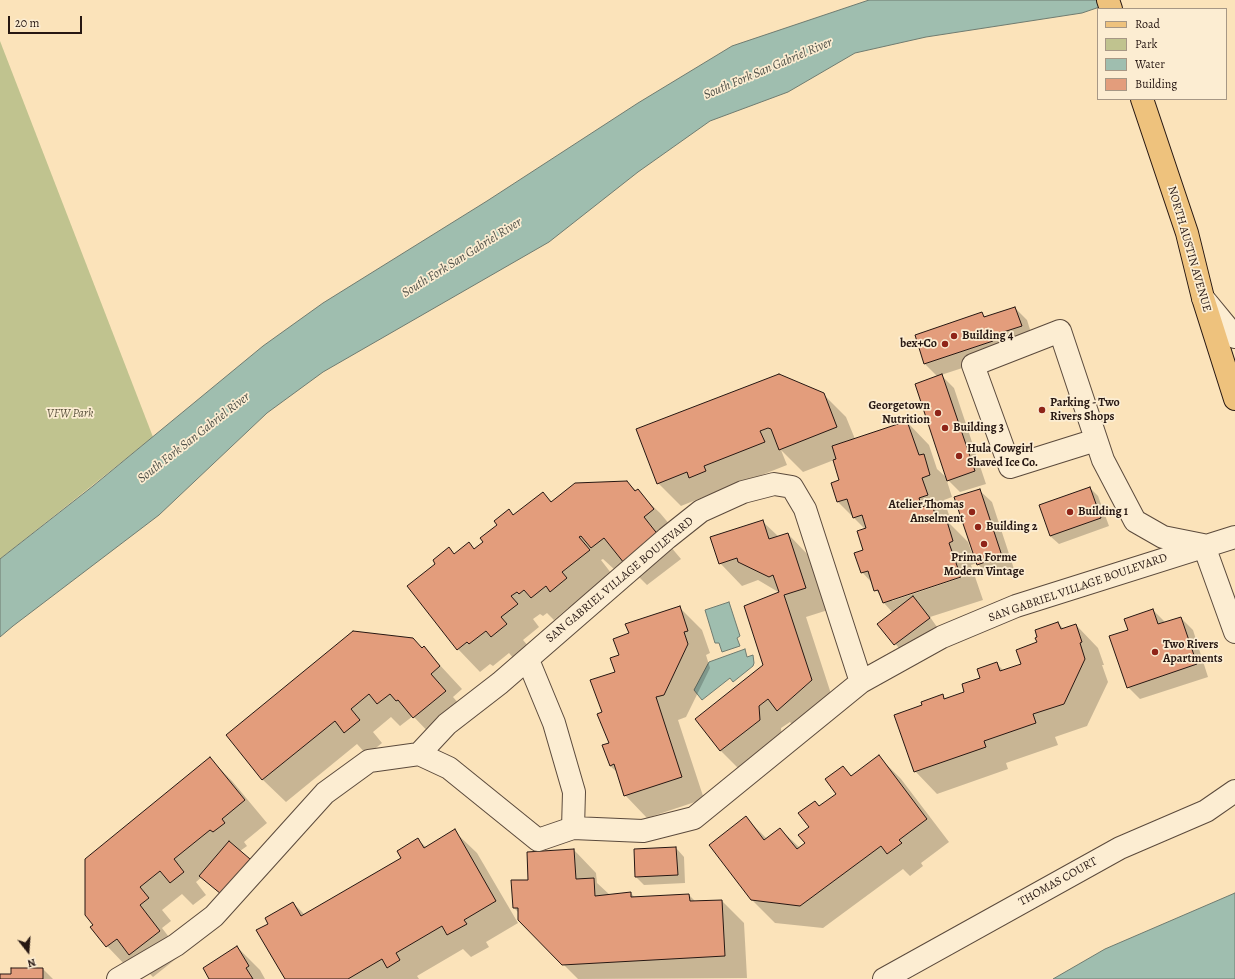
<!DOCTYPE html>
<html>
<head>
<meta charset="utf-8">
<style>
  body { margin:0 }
  #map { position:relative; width:1235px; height:979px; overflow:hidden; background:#fbe3ba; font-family:Alegreya,serif }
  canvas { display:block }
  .legend { position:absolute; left:1097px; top:8px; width:130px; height:92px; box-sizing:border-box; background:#fcedd2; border:1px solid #a69785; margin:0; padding:5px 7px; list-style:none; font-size:12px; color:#261712 }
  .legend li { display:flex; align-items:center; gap:8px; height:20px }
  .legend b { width:20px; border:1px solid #a69785 }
  .north { position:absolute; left:8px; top:931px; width:40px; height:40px; -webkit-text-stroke:3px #fcedd2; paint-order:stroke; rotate:163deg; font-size:11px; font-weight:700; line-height:16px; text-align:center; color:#261712 }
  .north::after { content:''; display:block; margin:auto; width:14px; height:18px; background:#261712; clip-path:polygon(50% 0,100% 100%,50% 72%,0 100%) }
  .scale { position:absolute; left:8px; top:16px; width:74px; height:18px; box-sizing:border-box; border:2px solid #261712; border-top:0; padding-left:5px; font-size:12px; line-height:14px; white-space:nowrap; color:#261712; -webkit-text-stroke:3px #fcedd2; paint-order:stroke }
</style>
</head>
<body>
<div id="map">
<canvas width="1235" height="979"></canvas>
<ul class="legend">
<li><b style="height:5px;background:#eec27d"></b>Road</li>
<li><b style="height:11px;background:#c0c38f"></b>Park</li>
<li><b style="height:11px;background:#9fbeaf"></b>Water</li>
<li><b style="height:11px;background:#e39d7c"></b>Building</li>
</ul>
<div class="north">N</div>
<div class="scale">20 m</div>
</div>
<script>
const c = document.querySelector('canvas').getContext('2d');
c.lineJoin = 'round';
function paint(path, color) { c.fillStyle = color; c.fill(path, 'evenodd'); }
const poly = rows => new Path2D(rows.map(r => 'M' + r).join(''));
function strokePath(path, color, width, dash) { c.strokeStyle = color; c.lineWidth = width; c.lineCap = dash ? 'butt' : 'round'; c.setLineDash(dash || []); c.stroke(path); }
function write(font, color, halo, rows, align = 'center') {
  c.font = font + ' Alegreya,serif'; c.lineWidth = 3.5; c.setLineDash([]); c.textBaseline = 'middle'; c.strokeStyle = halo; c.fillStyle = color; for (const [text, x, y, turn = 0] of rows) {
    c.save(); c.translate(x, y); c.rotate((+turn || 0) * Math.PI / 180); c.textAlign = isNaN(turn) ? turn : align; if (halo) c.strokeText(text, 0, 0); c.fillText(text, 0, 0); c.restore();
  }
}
paint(poly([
  [0,41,153,437,0,559]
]), '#c0c38f');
const water = poly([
  [869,0,1120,0,1082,13,926,37,855,53,788,92,710,121,638,172,549,242,323,372,267,413,159,515,13,626,0,637,0,559,93,486,263,346,323,303,487,201,638,103,732,46,869,0],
  [729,602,740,636,737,638,740,646,722,652,719,643,715,643,705,610,729,602],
  [745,649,747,657,753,655,754,663,753,666,733,682,730,678,702,700,694,690,709,662,745,649],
  [1235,893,1235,979,1053,979,1105,949,1235,893]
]);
paint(water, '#9fbeaf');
strokePath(water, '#6f7b70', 1);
paint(poly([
  [1015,308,1027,320,1033,339,1005,354,941,375,954,388,986,484,960,492,946,478,952,497,944,500,950,518,945,519,968,542,974,559,975,558,979,490,992,502,1014,569,990,577,977,563,971,565,983,600,930,617,937,627,903,653,879,624,893,613,884,603,873,584,862,572,865,529,838,502,840,481,834,460,803,472,781,450,787,465,726,489,713,500,708,495,681,506,658,483,823,394,846,417,855,439,907,422,929,445,937,469,948,479,938,377,925,364,982,314,986,317],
  [965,574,966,576,892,601,892,599],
  [627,482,660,513,676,532,665,540,681,559,647,585,624,562,615,570,603,559,601,560,611,573,584,595,589,601,574,614,568,608,554,620,547,613,543,616,540,614,533,619,539,627,523,640,529,647,514,659,509,653,493,666,490,664,480,672,458,649,437,564,454,555,468,543,475,550,484,543,509,511,514,516,543,493,552,502],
  [1090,488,1098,496,1109,526,1059,544,1050,536],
  [762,521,779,537,788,534,810,557,828,610,806,617,834,703,800,732,790,722,781,728,782,743,743,773,721,751,696,719,764,666,780,593,758,580,742,586,720,563],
  [679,607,702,630,710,653,706,655,710,668,686,717,678,720,704,799,647,818,625,795,617,772,610,766,611,744,603,712,620,656,630,634],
  [1153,610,1166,623,1181,618,1193,630,1208,677,1140,699,1128,687,1129,631],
  [1058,623,1064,629,1076,625,1098,648,1104,665,1102,665,1108,682,1087,726,1055,737,1058,745,1006,763,1008,769,937,794,915,771,924,706,942,696,946,699,966,692,996,663,1004,671,1022,665,1038,643],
  [424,648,462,689,453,697,468,714,436,740,413,716,400,726,391,717,373,732,382,743,367,755,357,744,286,802,263,780,227,736],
  [879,757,901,779,949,842,921,863,923,866,910,876,903,869,823,928,775,923,752,900,746,818,767,839,780,829,800,848,806,844,810,827,820,807,838,794,843,767,852,777],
  [210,759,232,781,267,823,244,842,247,846,240,851,258,868,230,901,202,877,196,882,206,895,193,905,182,894,162,910,171,921,162,928,182,954,153,977,138,962,129,969,107,946,91,927],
  [454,831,477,853,518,923,486,942,489,947,471,957,463,949,417,976,419,979,286,979,269,924,293,903,305,915,403,859,418,840,426,847],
  [676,848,684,857,685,883,644,885,636,877],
  [574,850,596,873,597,883,610,895,631,893,635,898,689,895,696,902,722,901,744,923,747,978,578,979,519,920,519,913,514,908,529,881],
  [237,947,260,970,265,979,211,979],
  [43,969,53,979,0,979,0,975,12,975]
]), '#0003');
const building = poly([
  [1015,307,1022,326,991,336,993,341,924,364,915,335,982,312,984,317,1015,307],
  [779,374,824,393,837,427,779,450,771,429,768,428,760,431,765,442,704,466,706,471,689,478,687,472,657,484,636,429,779,374],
  [942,374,975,471,947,481,915,384,942,374],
  [907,421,919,455,924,454,930,475,922,478,928,495,919,498,922,507,932,504,937,521,946,518,953,541,949,543,961,577,883,603,878,590,874,591,868,571,861,573,854,553,863,550,857,531,866,528,862,515,853,518,847,499,837,502,831,483,839,480,833,460,836,459,832,446,907,421],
  [627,481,635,491,638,489,654,509,644,517,659,536,624,563,604,538,591,548,581,536,579,537,590,550,562,572,567,578,550,592,546,586,531,598,524,590,519,594,517,592,511,596,518,604,501,617,507,624,491,637,486,631,469,644,467,642,457,650,407,586,435,564,433,560,449,547,454,554,469,542,474,549,483,542,480,538,497,525,494,521,509,509,513,515,543,492,551,502,575,483,627,481],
  [1090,487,1101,518,1050,536,1039,505,1090,487],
  [980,489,1002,556,977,565,954,497,980,489],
  [763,520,769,539,788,533,806,588,784,595,812,680,777,711,768,699,759,706,760,720,720,751,695,719,763,665,744,606,779,592,773,575,769,577,738,562,737,558,719,564,710,537,763,520],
  [913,596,930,618,894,645,877,624,913,596],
  [680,606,688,631,684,632,688,644,664,695,656,697,682,777,624,796,614,764,610,766,602,745,609,743,597,714,602,712,590,680,615,672,610,658,619,655,613,639,629,633,625,624,680,606],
  [1153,609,1158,624,1181,617,1197,664,1127,688,1109,636,1128,630,1124,619,1153,609],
  [1058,622,1061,629,1076,624,1082,642,1080,643,1085,659,1064,704,1033,714,1036,723,984,741,986,747,914,772,894,715,922,705,921,702,943,694,944,699,964,692,962,684,980,678,977,669,997,662,1000,671,1021,664,1016,650,1037,642,1035,638,1037,637,1035,630,1058,622],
  [353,631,413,638,422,648,424,646,440,666,431,674,446,691,413,718,398,700,396,701,390,694,377,704,369,694,351,709,360,720,344,733,335,721,262,780,226,735,353,631],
  [879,755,927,819,899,840,902,843,887,854,881,846,800,906,751,900,709,845,746,816,764,840,780,828,797,849,805,843,798,835,809,827,798,813,815,801,819,806,836,794,825,779,843,766,851,776,879,755],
  [210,757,245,800,222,819,225,823,213,832,210,830,174,859,184,872,170,883,160,871,140,887,149,898,140,905,160,931,129,955,117,939,106,947,90,927,93,925,85,915,85,859,210,757],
  [455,829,496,901,464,920,467,924,447,935,442,926,396,953,400,960,387,968,382,959,348,979,285,979,256,930,268,924,265,918,293,902,301,916,401,858,397,851,418,838,424,848,455,829],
  [229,841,250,859,221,894,199,876,229,841],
  [676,847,678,875,635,877,634,849,676,847],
  [574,849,576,879,594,878,595,896,631,892,631,897,689,894,690,901,722,900,725,956,562,965,518,920,518,908,513,908,511,880,528,880,527,852,574,849],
  [237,946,249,966,246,968,253,979,209,979,203,968,237,946],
  [11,968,43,968,43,979,0,979,0,974,11,974,11,968]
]);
paint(building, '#e39d7c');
strokePath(building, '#261712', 1);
const minor = poly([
  [1203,298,1235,337],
  [1096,440,1010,467,973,365,1060,331,1103,460,1135,521,1163,537,1203,545],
  [1204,546,1235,632],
  [528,660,554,723,574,792,573,828],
  [419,754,447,724,500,683,667,538,701,511,743,492,774,484,792,487,805,509,861,682],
  [118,979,176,945,214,916,325,793,369,761,419,754,449,768,538,840,573,828,643,831,694,818,861,682,942,637,1016,606,1235,537],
  [884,979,1120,848,1206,811,1235,791]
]);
const major = poly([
  [1108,0,1111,9],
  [1142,99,1187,233,1203,298,1235,399]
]);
strokePath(minor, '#5b4a3c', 24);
strokePath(major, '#261712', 24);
strokePath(minor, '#fcedd2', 22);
strokePath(major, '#eec27d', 22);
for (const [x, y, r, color] of [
  [954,336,4,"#8f2418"],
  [945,344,4,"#8f2418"],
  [1042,410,4,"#8f2418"],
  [938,413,4,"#8f2418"],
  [945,428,4,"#8f2418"],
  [959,456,4,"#8f2418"],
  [972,512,4,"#8f2418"],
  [1070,512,4,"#8f2418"],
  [978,527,4,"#8f2418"],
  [984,544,4,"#8f2418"],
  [1155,652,4,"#8f2418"]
]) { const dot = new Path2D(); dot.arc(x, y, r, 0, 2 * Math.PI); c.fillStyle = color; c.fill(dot); strokePath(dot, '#fcedd2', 1.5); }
write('12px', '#261712', '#fcedd2', [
  ["NORTH AUSTIN AVENUE",1189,249,74],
  ["SAN GABRIEL VILLAGE BOULEVARD",620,580,-40],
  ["SAN GABRIEL VILLAGE BOULEVARD",1078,588,-19],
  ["THOMAS COURT",1058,882,-29]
]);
write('bold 12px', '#261712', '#fcedd2', [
  ["Building 4",962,336],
  ["bex+Co",937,344,"right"],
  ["Parking - Two",1050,403],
  ["Rivers Shops",1050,417],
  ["Georgetown",930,406,"right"],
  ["Nutrition",930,420,"right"],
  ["Building 3",953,428],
  ["Hula Cowgirl",967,449],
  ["Shaved Ice Co.",967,463],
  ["Atelier Thomas",964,505,"right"],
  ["Anselment",964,519,"right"],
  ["Building 1",1078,512],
  ["Building 2",986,527],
  ["Prima Forme",984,558,"center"],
  ["Modern Vintage",984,572,"center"],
  ["Two Rivers",1163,645],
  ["Apartments",1163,659]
], 'left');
write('italic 12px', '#5c533e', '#fcedd2', [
  ["VFW Park",70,414]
]);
write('italic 13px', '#505149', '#fcedd2', [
  ["South Fork San Gabriel River",768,69,-23],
  ["South Fork San Gabriel River",462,258,-32],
  ["South Fork San Gabriel River",194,438,-38]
]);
</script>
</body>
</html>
